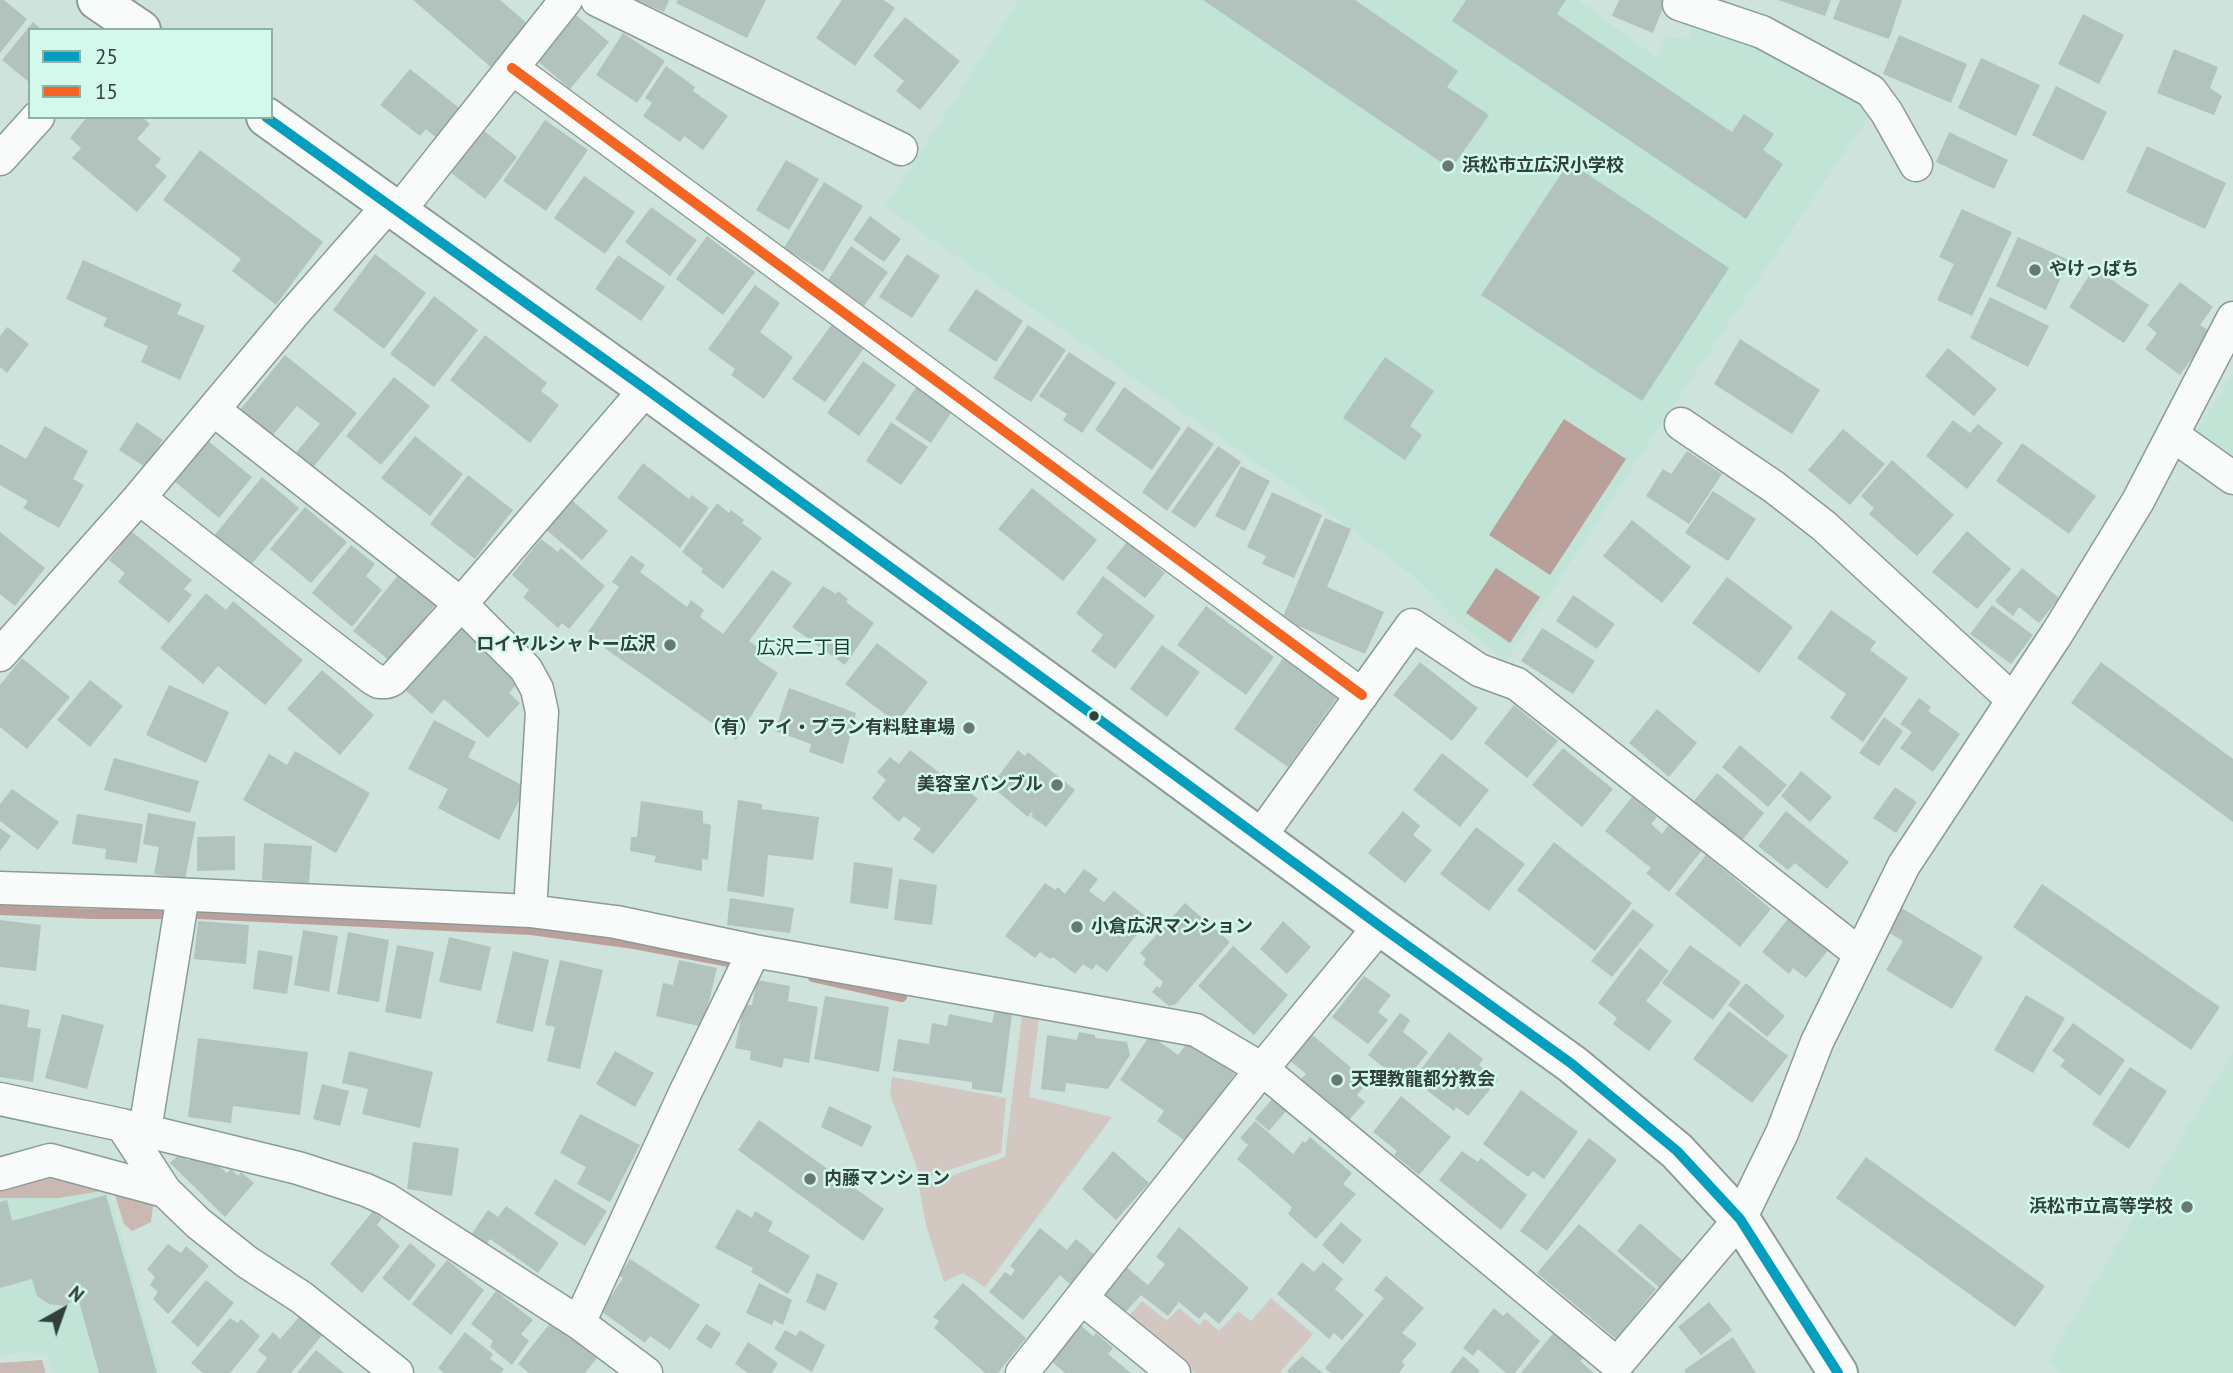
<!DOCTYPE html>
<html>
<head>
<meta charset="utf-8">
<style>
  body { margin:0 }
  #map { position:relative; width:2233px; height:1373px; overflow:hidden; background:#cee3db; font-family:"PT Sans",sans-serif }
  canvas { display:block }
  .legend { position:absolute; left:28px; top:28px; width:245px; height:91px; box-sizing:border-box; background:#d3f8ec; border:2px solid #92aea5; margin:0; padding:9px 12px; list-style:none; font-size:21px; color:#31403b }
  .legend li { display:flex; align-items:center; gap:14px; height:35px }
  .legend b { width:35px; border:2px solid #92aea5 }
  .north { position:absolute; left:28px; top:1275px; width:70px; height:70px; -webkit-text-stroke:5px #d3f8ec; paint-order:stroke; rotate:40deg; font-size:19px; font-weight:700; line-height:28px; text-align:center; color:#31403b }
  .north::after { content:''; display:block; margin:auto; width:24px; height:32px; background:#31403b; clip-path:polygon(50% 0,100% 100%,50% 72%,0 100%) }
</style>
</head>
<body>
<div id="map">
<canvas width="2233" height="1373"></canvas>
<ul class="legend">
<li><b style="height:9px;background:#059ebf"></b>25</li>
<li><b style="height:9px;background:#f26522"></b>15</li>
</ul>
<div class="north">N</div>
</div>
<script>
const c = document.querySelector('canvas').getContext('2d');
c.lineJoin = 'round';
function paint(path, color) { c.fillStyle = color; c.fill(path, 'evenodd'); }
const poly = rows => new Path2D(rows.map(r => 'M' + r).join(''));
function strokePath(path, color, width, dash) { c.strokeStyle = color; c.lineWidth = width; c.lineCap = dash ? 'butt' : 'round'; c.setLineDash(dash || []); c.stroke(path); }
function write(font, color, halo, rows, align = 'center') {
  c.font = font + ' "PT Sans","Noto Sans JP",sans-serif'; c.lineWidth = 5; c.setLineDash([]); c.textBaseline = 'middle'; c.strokeStyle = halo; c.fillStyle = color; for (const [text, x, y, turn = 0] of rows) {
    c.save(); c.translate(x, y); c.rotate((+turn || 0) * Math.PI / 180); c.textAlign = isNaN(turn) ? turn : align; if (halo) c.strokeText(text, 0, 0); c.fillText(text, 0, 0); c.restore();
  }
}
paint(poly([
  [1019,0,1578,0,1657,58,1666,37,1689,39,1692,23,1764,51,1856,95,1873,110,1682,392,1506,661,1457,621,1412,575,1321,507,885,207],
  [2233,375,2233,475,2188,443],
  [2233,1052,2233,1373,2063,1373,2047,1362],
  [106,1181,161,1373,53,1373,47,1354,27,1352,0,1355,0,1197]
]), '#c1e4d7');
paint(poly([
  [1022,1015,1039,1018,1029,1097,1112,1117,985,1287,963,1273,944,1282,926,1225,919,1187,1005,1157],
  [892,1077,1006,1098,1001,1153,921,1179,890,1094],
  [1271,1298,1313,1334,1281,1371,1282,1373,1195,1373,1127,1318,1142,1301,1167,1321,1179,1308,1199,1325,1205,1319,1219,1331,1238,1311,1251,1321]
]), '#d2c8c1');
paint(poly([
  [50,1171,154,1198,151,1222,132,1231,124,1224,113,1189,59,1198,0,1198,0,1182],
  [42,1360,46,1373,0,1373,0,1363]
]), '#c9b9b2');
paint(poly([
  [1564,419,1626,459,1550,575,1489,535],
  [1496,568,1540,597,1510,643,1466,613]
]), '#baa09a');
strokePath(poly([
  [0,910,93,914,198,914,531,930,634,944,745,965],
  [813,977,902,997]
]), '#baa09a', 10);
paint(poly([
  [0,0,4,0,27,19,0,53],
  [413,0,500,0,529,25,492,68],
  [635,0,669,0,664,12],
  [678,0,766,0,747,38,676,3],
  [842,0,884,0,895,8,855,66,816,38],
  [1203,0,1355,0,1458,71,1447,87,1489,115,1451,169],
  [1466,0,1566,0,1557,14,1732,132,1744,114,1774,134,1763,150,1783,164,1746,219,1452,21],
  [1619,0,1666,0,1653,33,1612,16],
  [1778,0,1831,0,1825,16],
  [1840,0,1902,0,1889,39,1833,19],
  [572,12,609,42,570,89,534,58],
  [2083,14,2124,35,2099,84,2058,64],
  [905,17,960,61,920,110,896,91,904,81,873,56],
  [33,22,42,30,30,30,30,83,2,60],
  [623,33,665,61,637,103,596,75],
  [1899,35,1967,64,1951,103,1883,74],
  [2174,49,2218,67,2210,88,2222,96,2214,115,2157,93],
  [1981,58,2040,85,2016,136,1958,108],
  [666,66,695,87,693,91,728,116,703,150,684,136,680,142,643,116,652,103,645,98],
  [410,69,463,111,440,141,426,129,420,136,380,105],
  [2056,86,2107,112,2083,161,2032,135],
  [87,117,142,117,150,124,137,139,161,159,155,166,167,176,137,212,72,158,81,148,70,138],
  [545,120,588,150,546,211,503,181],
  [483,130,517,157,485,199,450,172],
  [1949,132,2008,160,1994,189,1936,162],
  [2147,146,2226,183,2205,229,2126,192],
  [200,150,323,242,276,305,232,271,241,259,163,200],
  [786,160,819,179,789,230,756,210],
  [1569,162,1729,268,1642,401,1481,295],
  [584,176,635,212,605,254,554,218],
  [824,182,863,206,823,272,784,248],
  [651,207,697,240,670,276,625,242],
  [1962,209,2012,232,1972,316,1937,300,1954,264,1939,257],
  [870,216,901,239,884,262,853,240],
  [707,236,755,272,723,315,676,279],
  [2018,237,2069,260,2046,310,1996,286],
  [851,246,888,272,864,306,828,280],
  [375,254,426,293,384,349,333,310],
  [907,254,940,276,912,318,879,297],
  [618,255,665,287,641,321,595,289],
  [83,260,182,304,177,314,205,326,180,380,141,362,148,346,103,326,107,318,66,299],
  [2094,268,2149,305,2124,343,2069,307],
  [2180,282,2213,307,2200,325,2211,332,2180,375,2145,349,2157,333,2147,325],
  [755,285,780,303,760,332,793,357,764,399,731,375,735,369,708,349],
  [976,289,1023,321,996,362,948,330],
  [434,296,478,330,434,387,390,354],
  [1990,297,2049,326,2028,367,1970,338],
  [832,324,864,348,825,402,792,379],
  [1028,325,1066,350,1031,402,993,378],
  [7,327,29,344,7,373,0,367,0,336],
  [485,335,547,383,541,391,559,405,530,443,450,380],
  [1740,339,1820,390,1792,434,1714,384],
  [1948,348,1997,389,1974,416,1925,376],
  [1069,352,1116,383,1082,433,1063,420,1067,414,1039,396],
  [285,355,357,413,311,470,293,456,320,424,297,406,267,442,235,416],
  [1385,357,1434,391,1410,426,1422,435,1405,460,1343,418],
  [863,361,896,385,859,436,827,413],
  [394,377,430,406,381,465,346,436],
  [917,386,953,410,931,443,895,419],
  [1124,387,1181,428,1152,470,1095,430],
  [1953,420,1970,433,1978,424,2003,443,1967,489,1926,456],
  [137,422,163,440,145,467,119,450],
  [891,422,928,447,901,485,866,461],
  [45,426,88,451,73,479,84,485,59,528,23,508,28,501,0,485,0,444,26,459],
  [1188,426,1214,444,1167,511,1142,492],
  [1843,429,1885,464,1850,505,1808,470],
  [415,436,463,474,430,516,381,478],
  [207,440,252,477,219,518,174,481],
  [2022,443,2096,496,2069,534,1996,481],
  [1218,446,1241,462,1195,528,1171,512],
  [1687,451,1722,474,1689,524,1646,496,1663,469,1671,474],
  [1892,460,1954,515,1917,556,1869,514,1874,508,1861,496],
  [643,463,689,499,692,495,709,508,680,548,617,498],
  [1241,466,1270,481,1245,531,1215,516],
  [468,475,513,510,475,559,430,524],
  [262,477,299,508,249,567,213,537],
  [1032,488,1097,540,1063,581,998,529],
  [1713,491,1756,519,1728,561,1685,533],
  [1272,492,1322,515,1294,578,1262,564,1266,556,1247,547],
  [569,498,608,531,582,560,544,528],
  [717,503,729,513,731,510,744,520,742,523,762,538,723,589,701,572,703,569,682,552],
  [305,507,347,542,311,583,270,549],
  [1325,518,1351,529,1327,587,1384,612,1365,654,1282,619],
  [1632,520,1691,567,1662,603,1603,556],
  [131,531,192,580,184,589,192,595,169,623,118,582,125,573,109,560],
  [1967,531,2011,569,1977,609,1932,572],
  [0,532,45,568,15,606,0,594],
  [541,539,558,552,561,548,605,586,569,629,562,623,558,628,523,597,529,590,512,575],
  [1127,542,1165,573,1145,598,1106,568],
  [351,545,375,564,366,576,382,590,352,627,312,593],
  [631,555,645,565,640,572,687,607,691,600,704,610,700,617,723,634,772,570,792,583,749,641,763,651,758,660,778,673,736,740,586,635,619,587,612,582],
  [2022,568,2059,598,2039,623,2019,607,2013,616,1995,601],
  [399,574,436,604,390,661,353,631],
  [1103,576,1155,616,1115,669,1091,651,1103,635,1076,613],
  [1727,577,1793,627,1759,673,1692,623],
  [823,586,836,594,838,591,848,599,846,602,874,623,845,665,792,627],
  [206,593,226,610,233,601,303,660,265,705,218,666,203,684,160,648],
  [1573,595,1615,624,1597,649,1556,621],
  [1992,605,2033,635,2011,664,1970,634],
  [1206,606,1274,657,1246,695,1177,645],
  [1831,610,1876,642,1870,650,1908,678,1863,742,1830,718,1846,694,1797,658],
  [460,625,521,679,509,693,520,703,488,738,444,699,432,714,404,689],
  [1542,628,1595,661,1573,694,1521,661],
  [877,643,928,682,897,723,845,684],
  [1162,645,1200,672,1167,717,1130,689],
  [1284,657,1339,695,1288,767,1234,729],
  [22,658,70,697,27,749,0,727,0,685],
  [1420,662,1478,708,1452,741,1393,695],
  [2101,662,2233,759,2233,822,2071,703],
  [322,670,374,715,340,755,287,709],
  [90,680,123,706,90,747,57,720],
  [169,685,229,712,206,763,146,735],
  [789,688,856,713,843,764,809,752,811,744,775,731],
  [1919,698,1931,707,1928,711,1960,734,1933,772,1900,748,1912,732,1900,724],
  [1514,705,1558,741,1527,778,1484,743],
  [1657,709,1697,743,1669,777,1629,743],
  [1884,717,1903,731,1879,766,1859,753],
  [434,720,476,742,468,757,526,787,499,840,438,808,448,789,408,769],
  [1740,745,1787,785,1768,807,1722,767],
  [1563,748,1613,789,1582,827,1532,785],
  [910,750,941,774,943,771,978,799,933,854,913,839,921,829,904,816,899,822,872,798,886,780,877,772,890,757,899,764],
  [1018,750,1025,756,1028,752,1075,790,1046,827,1031,816,1033,814,1031,812,1028,817,991,786],
  [295,751,370,793,336,853,243,800,269,754,287,765],
  [1442,753,1489,790,1460,827,1413,790],
  [114,758,199,781,190,813,104,790],
  [1801,771,1832,797,1810,822,1781,796],
  [1717,773,1764,813,1740,843,1692,803],
  [1895,787,1917,802,1896,833,1873,818],
  [12,789,59,822,38,850,0,821,0,804],
  [1632,797,1657,817,1651,824,1662,834,1673,819,1706,845,1669,892,1646,873,1651,868,1605,831],
  [738,800,762,804,762,809,819,817,813,860,768,855,764,897,727,891],
  [641,801,703,811,703,823,711,825,708,860,702,859,702,871,654,862,656,856,630,851,631,837,637,837],
  [1403,811,1420,826,1413,835,1432,850,1405,883,1368,853],
  [1786,811,1849,862,1827,889,1795,863,1788,870,1758,846],
  [148,813,196,822,185,880,154,874,159,847,143,844],
  [77,814,143,824,137,863,105,859,106,849,72,844],
  [1476,827,1525,864,1489,911,1440,874],
  [0,828,11,836,0,851],
  [235,836,235,870,197,871,197,837],
  [1554,842,1632,903,1595,951,1517,890],
  [264,843,312,846,309,883,262,880],
  [1706,855,1771,909,1740,947,1675,894],
  [854,862,893,868,888,909,850,903],
  [1084,869,1098,879,1089,891,1104,902,1114,891,1149,919,1107,972,1096,964,1092,970,1083,964,1075,974,1053,957,1050,959,1040,952,1035,958,1005,936,1045,883,1055,890,1058,887,1065,894],
  [899,879,937,885,932,925,894,920],
  [2042,884,2220,1007,2191,1050,2013,927],
  [730,898,794,908,790,933,727,925],
  [1185,903,1230,942,1176,1004,1169,1006,1152,992,1157,986,1160,988,1163,982,1143,964,1146,959,1140,953],
  [1900,907,1983,957,1952,1009,1886,970,1903,941,1886,931],
  [1633,909,1654,925,1612,977,1591,961],
  [1791,915,1830,948,1806,978,1793,968,1789,974,1762,952],
  [0,920,41,925,36,971,0,967],
  [198,921,249,925,246,964,194,959],
  [1283,921,1311,947,1287,974,1260,949],
  [303,930,338,936,329,992,294,985],
  [348,932,389,940,379,1002,337,994],
  [449,937,491,947,481,991,439,982],
  [397,945,434,952,421,1019,385,1012],
  [1690,945,1741,982,1713,1020,1662,983],
  [1233,946,1288,995,1254,1035,1198,986],
  [1640,948,1669,971,1646,1001,1672,1021,1649,1051,1613,1024,1617,1018,1598,1003],
  [258,950,293,956,287,994,253,989],
  [513,951,549,960,533,1032,496,1023],
  [560,960,603,970,580,1069,547,1061,555,1027,545,1025],
  [679,960,717,968,703,1027,656,1016,663,983,673,985],
  [1364,976,1391,995,1378,1012,1388,1020,1368,1044,1332,1017],
  [757,980,790,986,788,1001,818,1007,809,1063,784,1058,782,1068,750,1060,751,1051,735,1048,744,1004,752,1005],
  [1746,983,1785,1016,1767,1037,1728,1005],
  [2026,995,2065,1018,2033,1073,1994,1050],
  [825,996,889,1007,879,1072,814,1059],
  [0,1004,30,1010,27,1027,41,1029,33,1082,0,1077],
  [995,1010,1012,1014,1002,1093,972,1089,972,1082,893,1071,898,1039,929,1044,932,1023,947,1026,949,1014,992,1023],
  [1729,1011,1788,1056,1752,1103,1693,1059],
  [1400,1013,1410,1020,1403,1032,1428,1052,1404,1083,1368,1055],
  [62,1014,104,1025,87,1089,45,1078],
  [2073,1023,2125,1060,2100,1096,2060,1066,2065,1060,2052,1051],
  [1079,1032,1095,1035,1095,1038,1127,1042,1130,1055,1108,1089,1066,1083,1065,1092,1041,1089,1047,1035,1077,1040],
  [1309,1032,1368,1082,1357,1095,1365,1102,1349,1120,1300,1080,1306,1074,1287,1058],
  [1449,1032,1483,1059,1479,1065,1498,1080,1468,1116,1456,1107,1454,1111,1413,1080],
  [1150,1035,1178,1055,1189,1041,1235,1074,1188,1143,1157,1121,1164,1111,1120,1080],
  [198,1038,308,1052,300,1115,233,1106,231,1123,188,1117],
  [349,1051,433,1072,420,1128,362,1114,368,1089,342,1083],
  [615,1051,654,1073,635,1107,596,1084],
  [2130,1067,2167,1091,2129,1149,2092,1124],
  [322,1084,349,1091,340,1126,313,1119],
  [1521,1090,1578,1132,1544,1179,1533,1171,1528,1177,1483,1144],
  [1401,1096,1451,1137,1419,1175,1394,1155,1397,1151,1373,1132],
  [1272,1099,1286,1111,1269,1131,1255,1119],
  [829,1106,872,1126,862,1147,821,1127],
  [580,1114,640,1145,610,1202,577,1184,586,1167,560,1153],
  [759,1120,884,1209,863,1241,738,1150],
  [1255,1121,1293,1154,1303,1141,1305,1143,1310,1137,1352,1173,1343,1184,1356,1194,1316,1239,1288,1214,1292,1207,1237,1159,1248,1145,1240,1138],
  [1589,1138,1617,1160,1547,1251,1520,1231],
  [413,1142,459,1148,452,1196,407,1189],
  [1113,1151,1149,1183,1116,1220,1082,1189],
  [1462,1151,1478,1162,1481,1158,1527,1195,1501,1230,1439,1180],
  [180,1154,189,1161,194,1154,205,1164,209,1158,227,1173,231,1169,238,1176,241,1172,254,1183,225,1217,170,1163],
  [1866,1157,2045,1286,2015,1327,1836,1198],
  [555,1179,607,1211,585,1246,534,1214],
  [106,1195,157,1373,99,1373,78,1298,65,1306,49,1304,37,1296,32,1279,0,1288,0,1202,7,1200,12,1221],
  [506,1206,559,1243,538,1273,490,1239,485,1246,471,1235,488,1210,498,1217],
  [737,1209,752,1218,755,1211,773,1222,768,1231,810,1256,788,1294,751,1272,753,1268,715,1248],
  [373,1211,382,1218,377,1225,400,1246,362,1293,330,1264],
  [1341,1222,1362,1240,1343,1264,1322,1245],
  [1640,1223,1683,1261,1660,1288,1617,1251],
  [1579,1224,1656,1289,1616,1339,1537,1273],
  [1179,1227,1249,1288,1219,1324,1205,1312,1199,1319,1179,1302,1168,1316,1141,1295,1122,1316,1106,1300,1106,1292,1126,1267,1148,1285,1165,1264,1156,1257],
  [1040,1228,1067,1250,1076,1239,1096,1256,1073,1287,1060,1275,1023,1320,989,1292,1005,1272,1011,1276,1015,1270,1010,1266],
  [410,1243,436,1265,409,1301,382,1278],
  [168,1244,181,1253,186,1246,209,1266,168,1314,153,1299,158,1292,150,1285,155,1277,147,1269],
  [630,1259,700,1305,670,1350,650,1336,645,1343,601,1311,623,1278,619,1276],
  [447,1260,484,1290,451,1335,412,1304],
  [1302,1262,1314,1272,1323,1262,1343,1279,1335,1289,1364,1315,1342,1340,1334,1333,1329,1339,1277,1294],
  [817,1273,838,1283,825,1311,806,1302],
  [1386,1276,1424,1308,1402,1333,1417,1344,1402,1361,1405,1365,1399,1373,1331,1373,1325,1368,1384,1298,1374,1290],
  [206,1280,234,1303,198,1347,171,1322],
  [759,1283,792,1300,783,1325,774,1320,772,1325,746,1313],
  [963,1283,1026,1338,998,1373,985,1373,934,1328,939,1321,933,1317],
  [496,1291,533,1320,521,1334,529,1341,512,1365,490,1347,493,1341,471,1324],
  [1709,1302,1732,1330,1701,1355,1678,1327],
  [1494,1308,1503,1316,1507,1312,1540,1341,1515,1373,1506,1373,1478,1349,1473,1356,1463,1348],
  [300,1316,323,1334,291,1373,256,1373,267,1358,258,1350,273,1332,280,1339],
  [230,1318,238,1323,241,1319,260,1336,230,1373,203,1373,191,1363],
  [551,1322,597,1358,585,1373,529,1373,518,1364],
  [706,1324,721,1333,711,1349,696,1339],
  [1079,1324,1093,1336,1096,1333,1113,1348,1108,1354,1131,1373,1065,1373,1050,1360],
  [785,1330,796,1336,800,1330,825,1345,812,1372,774,1349],
  [1555,1331,1585,1356,1580,1361,1594,1373,1521,1373],
  [465,1332,493,1354,490,1359,504,1369,501,1373,444,1373,438,1368],
  [1733,1337,1756,1373,1686,1373,1684,1370],
  [748,1342,778,1363,772,1373,748,1373,735,1364],
  [316,1350,344,1373,297,1373],
  [1302,1356,1323,1373,1290,1373,1287,1371],
  [1463,1356,1480,1371,1478,1373,1450,1373]
]), '#b2c3bd');
const minor = poly([
  [597,0,901,149],
  [1679,4,1762,32,1871,91,1887,113,1916,165],
  [512,68,1362,695],
  [0,159,38,117],
  [398,212,566,0],
  [214,410,461,604,526,669,537,689,542,712,530,911],
  [1681,424,1774,487,1824,526,2013,700],
  [2174,436,2233,478],
  [139,498,372,678,379,682,387,682,392,680,461,604,646,389],
  [0,655,139,498,293,314,388,206],
  [1259,838,1412,625,1479,670,1517,684,1860,954],
  [0,888,152,893,530,911,616,922,754,951,1196,1030,1262,1069,1617,1364,1740,1219,1782,1133,1817,1042,1904,865,2058,632,2138,501,2233,318],
  [0,1099,122,1125,165,1191],
  [122,1125,298,1168,366,1190,386,1199,579,1323],
  [145,1130,183,895],
  [0,1174,50,1160,165,1191,198,1223,247,1262,301,1297,397,1373],
  [1082,1298,1174,1373],
  [646,1373,579,1323,685,1093,754,951],
  [1022,1373,1262,1069,1380,926]
]);
const tertiary = poly([
  [97,0,141,30],
  [266,117,646,389,1089,712,1380,926,1572,1064,1677,1151,1740,1219,1838,1373]
]);
strokePath(minor, '#8b9b96', 35);
strokePath(tertiary, '#8b9b96', 42);
strokePath(minor, '#f8fbfa', 32);
strokePath(tertiary, '#f8fbfa', 38);
strokePath(poly([
  [266,117,646,389,1089,712,1380,926,1572,1064,1677,1151,1740,1219,1838,1373]
]), '#059ebf', 10);
strokePath(poly([
  [512,68,1362,695]
]), '#f26522', 10);
for (const [x, y, r, color] of [
  [1448,166,7,"#687973"],
  [2035,270,7,"#687973"],
  [670,645,7,"#687973"],
  [1094,716,6,"#31403b"],
  [969,728,7,"#687973"],
  [1057,785,7,"#687973"],
  [1077,927,7,"#687973"],
  [1337,1080,7,"#687973"],
  [810,1179,7,"#687973"],
  [2187,1207,7,"#687973"]
]) { const dot = new Path2D(); dot.arc(x, y, r, 0, 2 * Math.PI); c.fillStyle = color; c.fill(dot); strokePath(dot, '#d3f8ec', 2.5); }
write('bold 18px', '#31403b', '#d3f8ec', [
  ["浜松市立広沢小学校",1462,166],
  ["やけっぱち",2049,270],
  ["ロイヤルシャトー広沢",656,645,"right"],
  ["（有）アイ・プラン有料駐車場",955,728,"right"],
  ["美容室バンブル",1043,785,"right"],
  ["小倉広沢マンション",1091,927],
  ["天理教龍都分教会",1351,1080],
  ["内藤マンション",824,1179],
  ["浜松市立高等学校",2173,1207,"right"]
], 'left');
write('19px', '#1a3a31', '#d3f8ec', [
  ["広沢二丁目",804,649]
]);
</script>
</body>
</html>
